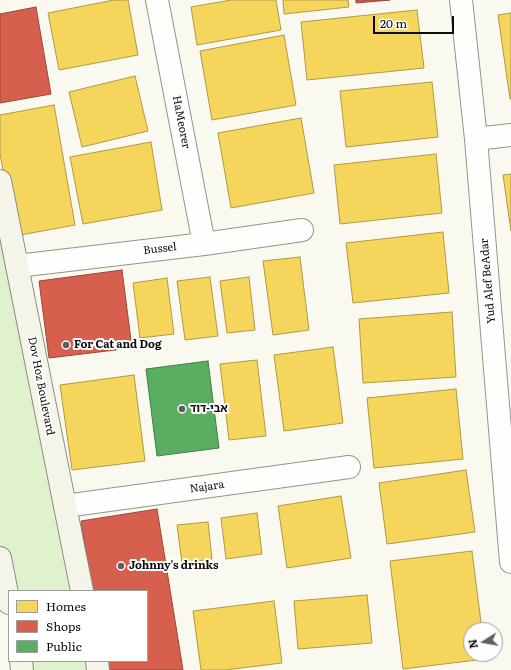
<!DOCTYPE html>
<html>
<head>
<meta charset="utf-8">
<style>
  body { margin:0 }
  #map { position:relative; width:511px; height:670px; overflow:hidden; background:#faf9ef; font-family:Literata,serif }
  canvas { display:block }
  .legend { position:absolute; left:8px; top:590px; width:140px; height:72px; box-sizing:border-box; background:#fff; border:1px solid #9e9e9e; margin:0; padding:5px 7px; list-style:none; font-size:12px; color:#0c0c0c }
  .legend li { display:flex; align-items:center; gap:8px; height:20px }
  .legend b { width:20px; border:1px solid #9e9e9e }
  .north { position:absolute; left:463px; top:622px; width:40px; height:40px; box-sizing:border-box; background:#fff; border:1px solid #9e9e9e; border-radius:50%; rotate:259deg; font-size:11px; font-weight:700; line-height:16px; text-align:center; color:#0c0c0c }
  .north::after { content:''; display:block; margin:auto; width:14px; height:18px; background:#5f5f5b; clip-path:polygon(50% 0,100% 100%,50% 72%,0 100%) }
  .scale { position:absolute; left:373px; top:16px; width:81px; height:18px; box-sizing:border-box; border:2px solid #0c0c0c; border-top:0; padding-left:5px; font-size:12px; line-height:14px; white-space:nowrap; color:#0c0c0c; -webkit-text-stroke:3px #fff; paint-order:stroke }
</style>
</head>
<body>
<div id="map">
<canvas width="511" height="670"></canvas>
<ul class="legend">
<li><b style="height:11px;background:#f6d55c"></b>Homes</li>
<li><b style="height:11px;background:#d6604d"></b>Shops</li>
<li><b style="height:11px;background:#5aae61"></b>Public</li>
</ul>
<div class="north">N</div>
<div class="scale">20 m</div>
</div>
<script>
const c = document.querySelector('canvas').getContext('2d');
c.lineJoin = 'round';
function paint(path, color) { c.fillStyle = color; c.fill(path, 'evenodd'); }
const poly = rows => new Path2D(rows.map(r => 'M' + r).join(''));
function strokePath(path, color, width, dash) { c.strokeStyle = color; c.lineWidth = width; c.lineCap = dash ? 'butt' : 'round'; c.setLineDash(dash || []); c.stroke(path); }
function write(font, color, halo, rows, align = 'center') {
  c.font = font + ' Literata,"Noto Sans Hebrew",serif'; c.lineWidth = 4; c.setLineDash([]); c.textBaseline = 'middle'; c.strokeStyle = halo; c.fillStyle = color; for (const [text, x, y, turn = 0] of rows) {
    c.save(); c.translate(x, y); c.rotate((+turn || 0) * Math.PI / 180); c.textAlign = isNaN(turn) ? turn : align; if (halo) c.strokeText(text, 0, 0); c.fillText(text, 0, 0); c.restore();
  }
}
paint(poly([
  [0,181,82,591,9,591,0,558],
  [21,661,97,661,98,670,22,670]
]), '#e0f2cd');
const homes = poly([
  [114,0,128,0,138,55,59,70,48,13,114,0],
  [231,0,276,0,281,30,197,45,191,7,231,0],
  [283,0,348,0,349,7,284,14,283,0],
  [417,10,424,68,307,80,301,22,417,10],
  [511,13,511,99,510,99,498,15,511,13],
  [284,35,296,105,212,120,200,51,284,35],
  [135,76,148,131,82,147,69,92,135,76],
  [432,82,438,137,346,147,340,91,432,82],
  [54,105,75,225,15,236,0,154,0,115,54,105],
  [301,118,314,193,231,208,218,133,301,118],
  [151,142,162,210,83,224,70,157,151,142],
  [436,154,442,213,340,224,334,165,436,154],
  [511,174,511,231,503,175,511,174],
  [443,232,449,293,353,303,346,243,443,232],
  [300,257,309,330,273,335,263,261,300,257],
  [210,277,218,336,185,340,177,281,210,277],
  [249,277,255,330,227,333,220,281,249,277],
  [167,278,174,334,140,338,133,283,167,278],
  [452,312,456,377,363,383,359,319,452,312],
  [333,347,343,423,284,431,274,355,333,347],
  [257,360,266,436,229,440,220,364,257,360],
  [134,375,145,461,72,470,60,385,134,375],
  [456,389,463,459,374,468,367,398,456,389],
  [466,470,475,532,387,544,379,483,466,470],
  [341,496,351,558,287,568,278,506,341,496],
  [257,513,262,554,226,559,221,518,257,513],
  [208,522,212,559,182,563,177,525,208,522],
  [472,551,482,630,471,630,471,654,485,654,485,659,403,669,390,561,472,551],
  [367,595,372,643,298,649,294,601,367,595],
  [274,601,282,663,225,670,201,670,193,611,274,601]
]);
paint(homes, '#f6d55c');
strokePath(homes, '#b09944', 1);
const shops = poly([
  [356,0,390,0,356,3,356,0],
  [36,7,51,94,0,103,0,14,36,7],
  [122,270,132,348,49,358,39,281,122,270],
  [157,509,183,670,105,670,103,661,147,661,147,591,92,591,81,521,157,509]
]);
paint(shops, '#d6604d');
strokePath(shops, '#99473a', 1);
const public = poly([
  [208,361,219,448,157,456,146,369,208,361]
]);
paint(public, '#5aae61');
strokePath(public, '#437d48', 1);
const street = poly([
  [157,0,204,244],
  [461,0,476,139,511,562],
  [476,139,511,135],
  [17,266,204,244,302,230],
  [65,506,349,467]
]);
const secondary = poly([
  [0,181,82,591],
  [0,558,9,603],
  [21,661,22,670],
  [97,661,98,670]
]);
strokePath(street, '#93938e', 24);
strokePath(secondary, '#8a8985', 24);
strokePath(street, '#fefefd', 22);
strokePath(secondary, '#f4f4e8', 22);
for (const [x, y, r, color] of [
  [66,345,4,"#5f5f5b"],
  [182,409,4,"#5f5f5b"],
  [121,566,4,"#5f5f5b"]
]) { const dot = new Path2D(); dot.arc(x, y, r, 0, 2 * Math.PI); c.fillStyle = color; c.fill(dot); strokePath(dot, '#fff', 1.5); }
write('11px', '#0c0c0c', '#fff', [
  ["HaMeorer",181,122,79],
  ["Bussel",160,249,-7],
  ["Yud Alef BeAdar",488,281,-95],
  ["Dov Hoz Boulevard",41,386,79],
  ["Najara",207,487,-8]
]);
write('bold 11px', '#0c0c0c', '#fff', [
  ["For Cat and Dog",74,345],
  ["אבי-דוד",190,409],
  ["Johnny's drinks",129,566]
], 'left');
</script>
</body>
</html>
